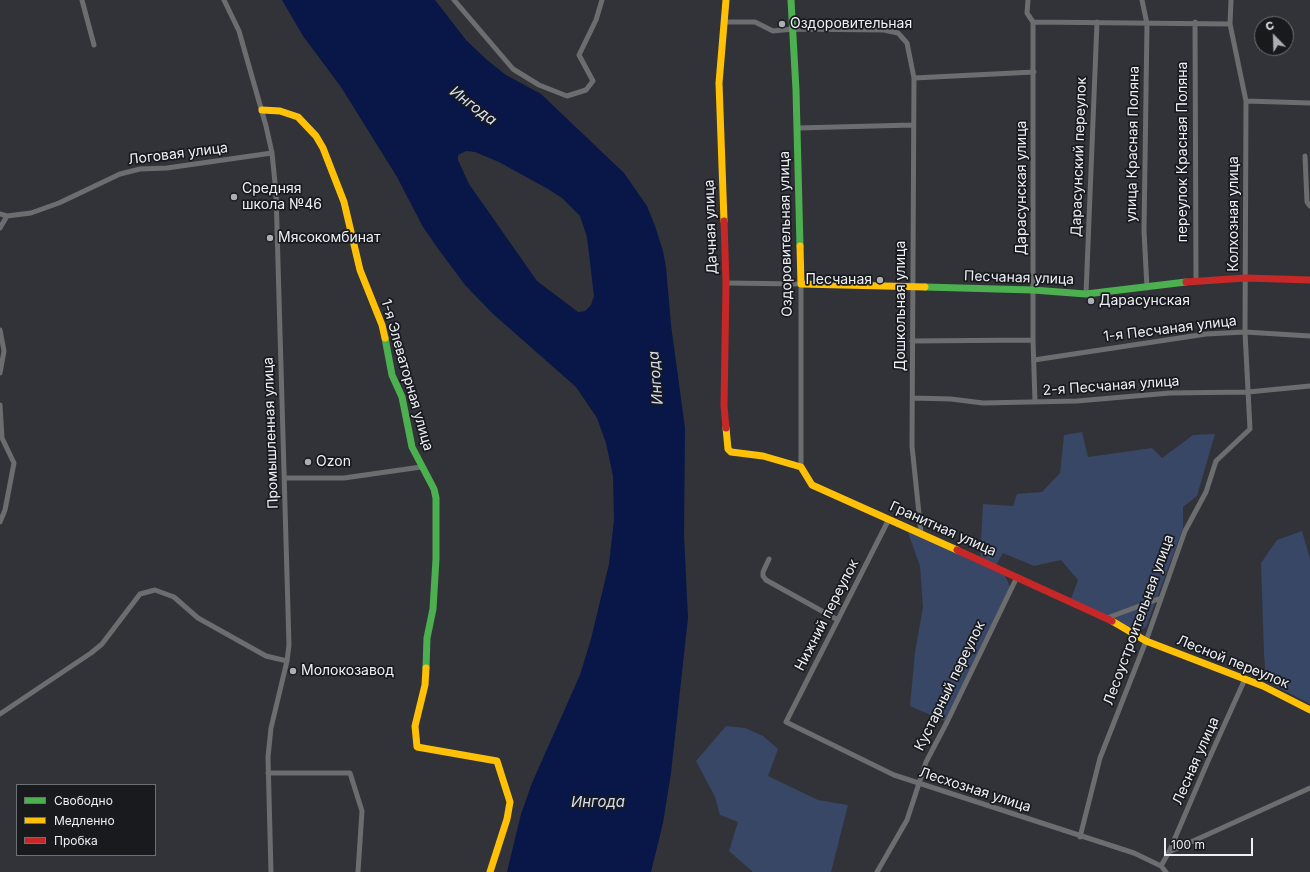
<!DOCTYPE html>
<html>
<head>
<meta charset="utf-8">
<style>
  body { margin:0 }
  #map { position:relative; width:1310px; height:872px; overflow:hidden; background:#313338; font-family:Inter,sans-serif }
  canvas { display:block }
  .legend { position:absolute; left:16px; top:784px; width:140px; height:72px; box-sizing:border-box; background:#181a1e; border:1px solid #6d7074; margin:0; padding:5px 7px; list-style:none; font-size:12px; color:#edf0f6 }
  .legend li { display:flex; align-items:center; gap:8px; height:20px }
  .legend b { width:20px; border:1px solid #6d7074 }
  .north { position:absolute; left:1254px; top:16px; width:40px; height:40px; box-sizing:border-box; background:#181a1e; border:1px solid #6d7074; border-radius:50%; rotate:337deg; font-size:11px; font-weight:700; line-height:16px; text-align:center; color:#edf0f6 }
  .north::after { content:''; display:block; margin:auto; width:14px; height:18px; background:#abaeb4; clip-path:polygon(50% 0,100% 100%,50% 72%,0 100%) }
  .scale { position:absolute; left:1164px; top:838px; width:89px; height:18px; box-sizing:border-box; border:2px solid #edf0f6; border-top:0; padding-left:5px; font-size:12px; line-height:14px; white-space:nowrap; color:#edf0f6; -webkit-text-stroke:3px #181a1e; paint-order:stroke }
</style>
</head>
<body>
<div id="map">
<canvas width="1310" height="872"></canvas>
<ul class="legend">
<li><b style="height:5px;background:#4caf50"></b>Свободно</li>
<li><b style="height:5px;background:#ffc107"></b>Медленно</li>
<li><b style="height:5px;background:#c62828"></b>Пробка</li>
</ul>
<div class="north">С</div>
<div class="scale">100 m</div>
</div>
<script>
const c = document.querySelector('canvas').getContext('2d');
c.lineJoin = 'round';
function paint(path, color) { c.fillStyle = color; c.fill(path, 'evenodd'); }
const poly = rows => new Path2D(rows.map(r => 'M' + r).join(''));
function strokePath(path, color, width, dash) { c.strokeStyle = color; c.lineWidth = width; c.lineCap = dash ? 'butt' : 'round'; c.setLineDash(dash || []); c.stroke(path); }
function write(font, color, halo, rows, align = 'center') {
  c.font = font + ' Inter,sans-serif'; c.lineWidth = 3.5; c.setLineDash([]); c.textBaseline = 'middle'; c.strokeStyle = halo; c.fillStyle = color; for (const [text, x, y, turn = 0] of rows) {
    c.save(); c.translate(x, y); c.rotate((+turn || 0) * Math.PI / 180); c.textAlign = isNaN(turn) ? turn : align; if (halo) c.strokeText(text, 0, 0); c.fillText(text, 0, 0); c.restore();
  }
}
paint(poly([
  [1082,432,1088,457,1152,448,1162,458,1193,435,1215,434,1197,496,1183,507,1183,529,1146,627,1139,631,1071,599,1078,580,1061,560,1034,566,1003,553,996,565,980,558,983,504,1013,506,1017,494,1042,492,1060,473,1064,435],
  [906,527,1003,571,1011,589,947,722,910,706,915,652,923,607,920,566],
  [1302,531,1310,559,1310,704,1266,681,1264,654,1261,563,1277,540],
  [726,726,745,728,763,736,778,749,768,776,818,800,848,805,831,872,753,872,729,851,738,822,720,815,715,797,696,761]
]), '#384765');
paint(poly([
  [282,0,435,0,466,40,487,60,506,75,541,94,624,173,647,206,655,226,663,251,666,267,671,325,685,428,684,535,688,618,671,773,663,823,651,872,507,872,521,814,532,783,580,675,591,639,609,564,614,520,613,476,606,443,597,418,576,387,492,313,465,285,439,250,423,227,397,177,341,87,303,36],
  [466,151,475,152,499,162,548,189,562,198,580,216,587,237,594,296,591,305,585,311,578,312,537,281,469,184,458,160,458,155]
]), '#081747');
strokePath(poly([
  [82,0,94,45],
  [224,0,239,31,266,126,272,153,276,193,289,645,287,661,271,728,268,757,271,872],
  [454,0,513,69,539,85,567,96,586,90,593,81,579,55,596,20,602,0],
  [1028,0,1027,13,1033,22,1033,340,1035,402],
  [1142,0,1147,24,1144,231,1147,288],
  [724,22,755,22,773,31,793,29,884,30,898,33,907,43,914,78,912,446,921,533],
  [1033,22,1230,24],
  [1195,22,1196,281],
  [914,78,1034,72],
  [1246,101,1310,103],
  [797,128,913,125],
  [1305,156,1307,202,1310,206],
  [0,214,7,216,31,213,59,203,120,174,140,169,167,168,272,153],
  [0,228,7,216],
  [726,283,801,284,801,467],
  [1086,294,1097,22],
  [0,330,4,351,0,373],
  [912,341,1033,340],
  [1034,360,1206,334,1245,332,1310,336],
  [913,398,951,399,983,403,1077,401,1170,393,1248,392,1310,386],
  [0,405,2,438,14,463,5,510,0,522],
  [285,478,344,478,421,467],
  [889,519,786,722,894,775,1134,853,1161,866,1166,872],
  [769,559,763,572,763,576,766,580,838,620],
  [1107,618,1161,598],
  [0,714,91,653,102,644,140,594,155,590,174,597,198,618,266,656,287,661],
  [268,773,350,773,362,811,358,872],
  [1080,837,1100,758,1146,641,1185,531,1206,492,1216,461,1250,429,1245,332,1246,101,1230,24,1231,0],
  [1169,852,1310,788],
  [1161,866,1169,852,1208,761,1245,679],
  [877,872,907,820,926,762,947,722,1017,577]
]), '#6c6d6f', 5);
strokePath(poly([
  [791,0,796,90,800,246],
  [925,287,1033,290,1086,294,1186,282],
  [385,338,392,375,402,397,412,447,434,489,436,498,436,559,433,609,427,638,426,668]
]), '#4caf50', 7);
strokePath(poly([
  [262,110,280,111,298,117,316,136,323,148,344,202,360,270,382,325,385,338],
  [724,221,719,83,726,0],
  [800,246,801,284,925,287],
  [726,428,728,449,731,452,763,456,801,467,812,485,957,550],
  [1112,621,1146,641,1263,686,1310,710],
  [426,668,425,685,415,726,417,747,497,761,510,802,507,819,490,872]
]), '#ffc107', 7);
strokePath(poly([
  [724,221,726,283,724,406,726,428],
  [1186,282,1246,278,1310,280],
  [957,550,1112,621]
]), '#c62828', 7);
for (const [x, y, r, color] of [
  [782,24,4,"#abaeb4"],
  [234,197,4,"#abaeb4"],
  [270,238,4,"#abaeb4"],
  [880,280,4,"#abaeb4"],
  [1091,301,4,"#abaeb4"],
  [308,462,4,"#abaeb4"],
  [293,671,4,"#abaeb4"]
]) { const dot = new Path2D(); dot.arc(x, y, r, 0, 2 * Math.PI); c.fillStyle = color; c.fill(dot); strokePath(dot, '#181a1e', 1.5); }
write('14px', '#edf0f6', '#181a1e', [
  ["Оздоровительная",790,24],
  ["Средняя",242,189],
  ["школа №46",242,205],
  ["Мясокомбинат",278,238],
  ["Песчаная",872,280,"right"],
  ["Дарасунская",1099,301],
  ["Ozon",316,462],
  ["Молокозавод",301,671]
], 'left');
write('14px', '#edf0f6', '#181a1e', [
  ["улица Красная Поляна",1133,144,-89],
  ["переулок Красная Поляна",1183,152,-90],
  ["Логовая улица",178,154,-7],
  ["Дарасунский переулок",1079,157,-88],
  ["Дарасунская улица",1022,188,-90],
  ["Колхозная улица",1234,214,-90],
  ["Дачная улица",711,227,-92],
  ["Оздоровительная улица",786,234,-91],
  ["Песчаная улица",1019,278,2],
  ["Дошкольная улица",901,306,-90],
  ["1-я Песчаная улица",1170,329,-7],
  ["1-я Элеваторная улица",407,375,74],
  ["2-я Песчаная улица",1111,386,-4],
  ["Промышленная улица",271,433,-92],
  ["Гранитная улица",943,529,24],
  ["Нижний переулок",827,615,-63],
  ["Лесоустроительная улица",1139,620,-70],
  ["Лесной переулок",1233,662,22],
  ["Кустарный переулок",950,686,-64],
  ["Лесная улица",1196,761,-66],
  ["Лесхозная улица",975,790,18]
]);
write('italic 15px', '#d6def0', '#181a1e', [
  ["Ингода",473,106,37],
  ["Ингода",656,378,-95],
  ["Ингода",598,802]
]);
</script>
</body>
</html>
